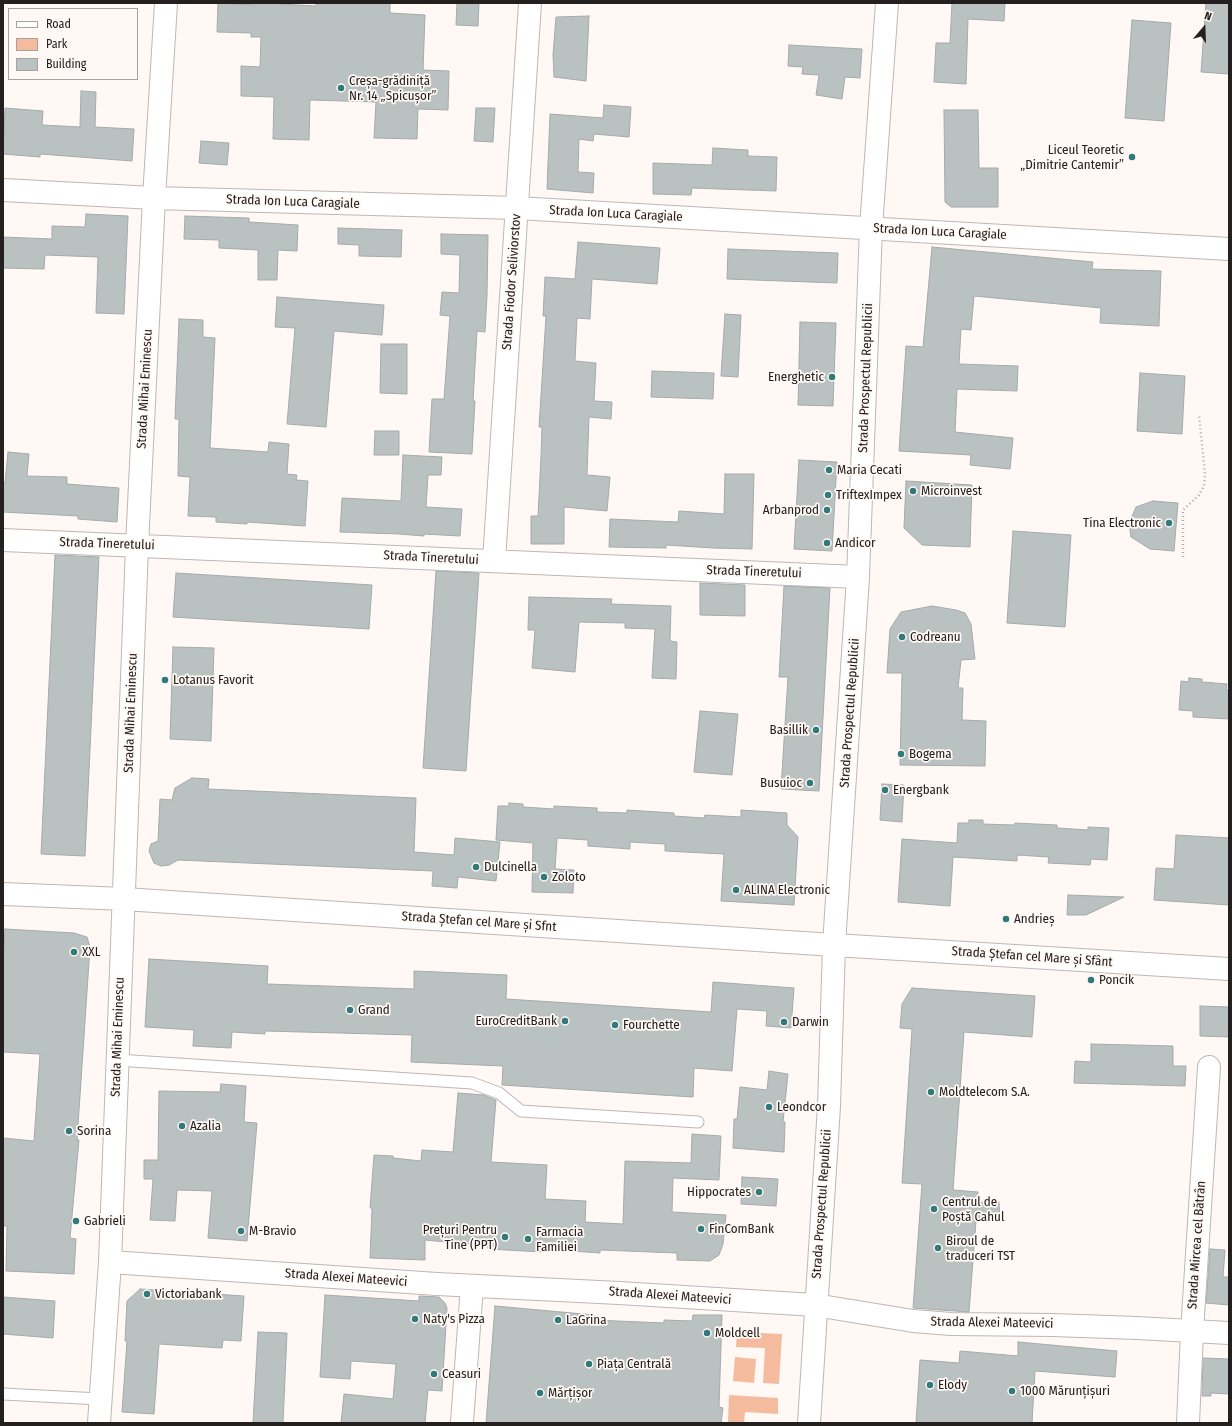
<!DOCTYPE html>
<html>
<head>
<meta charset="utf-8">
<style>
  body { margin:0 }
  #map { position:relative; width:1232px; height:1426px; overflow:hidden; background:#fff8f4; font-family:"Fira Sans Condensed",sans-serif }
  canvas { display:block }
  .frame { position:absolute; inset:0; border:4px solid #23201f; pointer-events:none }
  .legend { position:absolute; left:8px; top:8px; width:130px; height:72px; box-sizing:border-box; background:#fff8f4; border:1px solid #a7a29f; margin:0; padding:5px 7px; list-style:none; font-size:12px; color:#23201f }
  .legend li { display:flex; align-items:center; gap:8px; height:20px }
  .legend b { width:20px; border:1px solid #a7a29f }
  .north { position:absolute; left:1184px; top:8px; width:40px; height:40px; -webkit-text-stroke:3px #fff8f4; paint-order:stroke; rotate:19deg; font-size:11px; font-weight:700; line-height:16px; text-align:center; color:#23201f }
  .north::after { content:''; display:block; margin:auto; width:14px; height:18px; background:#23201f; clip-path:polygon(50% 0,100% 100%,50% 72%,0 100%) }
</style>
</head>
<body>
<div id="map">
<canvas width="1232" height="1426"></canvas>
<div class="frame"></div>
<ul class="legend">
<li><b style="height:5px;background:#fff"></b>Road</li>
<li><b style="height:11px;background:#f5bb9e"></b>Park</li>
<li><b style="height:11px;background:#b9c1c1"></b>Building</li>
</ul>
<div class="north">N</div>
</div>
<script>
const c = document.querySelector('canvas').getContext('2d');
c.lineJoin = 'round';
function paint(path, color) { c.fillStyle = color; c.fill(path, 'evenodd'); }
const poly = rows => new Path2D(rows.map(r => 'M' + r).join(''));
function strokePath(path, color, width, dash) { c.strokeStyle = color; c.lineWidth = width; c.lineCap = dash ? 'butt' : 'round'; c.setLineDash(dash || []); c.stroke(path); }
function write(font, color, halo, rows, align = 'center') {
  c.font = font + ' "Fira Sans Condensed",sans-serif'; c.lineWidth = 3.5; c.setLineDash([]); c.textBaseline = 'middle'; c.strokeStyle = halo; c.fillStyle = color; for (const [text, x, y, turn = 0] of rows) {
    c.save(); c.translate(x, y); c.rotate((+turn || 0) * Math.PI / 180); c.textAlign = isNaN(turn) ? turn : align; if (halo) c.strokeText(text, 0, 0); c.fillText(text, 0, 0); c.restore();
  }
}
paint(poly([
  [737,1332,782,1334,779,1384,763,1383,765,1348,736,1347],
  [735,1357,756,1359,754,1383,733,1381],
  [729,1395,778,1398,778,1414,745,1412,744,1423,728,1423]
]), '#f5bb9e');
const building = poly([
  [218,3,256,5,256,3,280,3,280,4,316,6,316,3,390,3,390,13,425,15,423,70,449,71,448,110,418,109,417,139,374,138,376,102,310,100,309,140,273,139,274,97,241,96,241,66,260,67,261,37,251,37,251,33,217,32,218,3],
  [457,3,479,3,478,26,456,25,457,3],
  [952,3,1005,3,1004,21,968,19,966,84,934,82,936,43,950,43,952,3],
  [1206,3,1229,3,1229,74,1201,72,1206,3],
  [589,16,586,81,554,77,553,55,556,17,589,16],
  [1132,20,1171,23,1164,121,1125,118,1132,20],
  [789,45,862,49,860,78,845,77,842,99,816,95,819,75,802,74,803,67,788,66,789,45],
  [81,91,96,92,95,127,134,129,132,161,40,154,40,157,3,154,5,108,43,111,42,125,80,127,81,91],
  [604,105,631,107,629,137,594,134,593,141,579,139,578,172,594,173,593,193,547,189,550,114,603,118,604,105],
  [476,108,495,108,493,142,474,141,476,108],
  [944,110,978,110,979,168,998,168,998,207,951,207,945,202,944,110],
  [201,141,229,143,227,165,199,163,201,141],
  [713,148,748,150,748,156,777,157,776,191,692,188,691,195,653,194,653,163,712,165,713,148],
  [86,214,128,216,124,314,96,313,98,257,45,255,44,269,3,268,3,237,52,239,52,226,85,227,86,214],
  [185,216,249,218,249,222,298,225,297,251,278,250,277,280,258,280,258,250,219,248,219,240,184,239,185,216],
  [338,228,402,230,401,257,359,256,359,245,338,244,338,228],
  [441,234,488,235,487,295,485,332,477,331,473,401,475,401,472,454,429,452,432,399,444,399,450,316,440,315,442,292,459,293,460,255,441,254,441,234],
  [578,242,660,248,657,284,592,279,590,319,577,318,575,361,596,363,594,401,612,402,611,419,589,417,587,475,610,477,607,511,564,507,564,544,531,544,531,516,538,516,541,457,542,427,539,427,546,316,543,316,545,277,575,279,578,242],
  [932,247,1093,262,1092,269,1161,271,1159,326,1100,323,1101,308,974,296,971,330,961,329,959,364,1018,366,1017,391,957,389,955,432,1013,438,1010,469,970,465,971,455,899,451,906,346,923,347,932,247],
  [728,249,838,253,837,283,727,279,728,249],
  [277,297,384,305,382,335,334,331,326,427,287,424,295,328,275,327,277,297],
  [725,314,741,315,738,377,721,376,725,314],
  [179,319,203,320,203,337,215,338,210,448,268,452,269,442,289,444,287,474,297,475,296,480,308,481,305,526,247,522,247,524,216,522,216,517,188,516,190,477,178,476,179,419,175,419,179,319],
  [800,322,836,323,833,406,798,405,800,322],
  [381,344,407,344,407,394,380,393,381,344],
  [652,371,714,373,713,399,651,397,652,371],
  [1140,373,1185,376,1182,434,1137,431,1140,373],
  [375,431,399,431,399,455,374,455,375,431],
  [8,452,29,454,27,476,67,477,67,484,119,488,117,522,78,519,78,516,3,512,3,483,5,483,8,452],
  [403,455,442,457,441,475,428,475,426,507,462,509,460,536,424,534,424,536,399,534,340,532,342,498,401,501,403,455],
  [799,460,837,462,832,551,794,549,799,460],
  [725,474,754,474,752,549,713,548,666,545,666,548,609,547,610,519,678,522,679,511,724,514,725,474],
  [906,481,972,485,970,547,922,545,904,528,906,481],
  [1153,501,1178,503,1174,551,1150,549,1131,537,1129,523,1136,507,1153,501],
  [1013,531,1071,535,1065,627,1007,623,1013,531],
  [55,555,99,557,85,856,41,854,55,555],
  [436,571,479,573,466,771,423,768,436,571],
  [176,573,372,585,369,629,173,617,176,573],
  [700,583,745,585,745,616,700,615,700,583],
  [784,586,830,588,819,791,781,789,788,677,779,677,784,586],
  [529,597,612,599,611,604,671,606,670,641,677,642,676,679,652,678,655,629,625,628,625,623,579,622,575,672,532,668,535,630,528,630,529,597],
  [932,606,956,610,965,613,971,624,975,659,961,660,958,688,963,688,962,720,986,721,985,766,900,765,902,673,887,673,890,629,901,612,932,606],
  [173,647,214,648,211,741,170,739,173,647],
  [1189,678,1202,679,1202,682,1227,684,1226,690,1229,690,1229,719,1193,717,1193,711,1179,710,1181,681,1188,682,1189,678],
  [700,711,738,714,732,775,694,772,700,711],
  [192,778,209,779,208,789,416,798,414,852,454,855,455,838,500,842,496,881,458,877,457,888,432,886,433,871,178,860,169,865,161,866,154,863,149,851,151,844,158,841,160,799,172,800,175,788,192,778],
  [882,784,904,785,902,822,880,820,882,784],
  [509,803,523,804,523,807,554,809,554,806,597,808,597,812,627,813,627,810,674,813,674,816,704,818,705,815,741,817,741,810,787,813,787,825,798,837,794,905,721,901,724,854,665,851,665,844,630,842,630,849,588,846,588,840,557,838,555,869,574,870,573,893,532,892,533,843,496,840,498,806,509,806,509,803],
  [969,820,983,820,983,824,1014,825,1015,823,1057,825,1057,828,1088,830,1088,827,1109,828,1107,860,1091,859,1090,865,1048,863,1049,857,1017,855,1017,861,953,857,950,906,898,902,902,839,957,843,958,823,969,823,969,820],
  [1176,835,1229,838,1229,905,1154,900,1156,868,1174,869,1176,835],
  [1068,895,1124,897,1086,915,1067,915,1068,895],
  [5,929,74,933,87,937,90,947,77,1140,79,1140,70,1238,76,1239,74,1274,6,1271,7,1226,3,1226,3,1138,34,1141,40,1054,3,1052,3,962,5,929],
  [149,959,268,966,267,984,414,989,414,971,507,975,506,999,711,1012,713,982,794,988,791,1028,766,1026,767,1011,737,1009,732,1071,694,1068,693,1097,502,1085,503,1066,411,1062,412,1035,265,1031,265,1034,232,1032,231,1048,193,1046,194,1030,145,1027,149,959],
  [912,988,1035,996,1032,1037,964,1032,953,1190,978,1192,977,1202,999,1202,1000,1221,976,1221,969,1312,913,1308,922,1184,902,1183,912,1029,900,1028,902,1004,912,988],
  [1200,1006,1229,1007,1229,1037,1200,1036,1200,1006],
  [1091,1044,1173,1046,1173,1066,1186,1066,1185,1086,1074,1083,1075,1061,1091,1062,1091,1044],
  [769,1071,788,1074,783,1122,785,1122,784,1152,733,1148,734,1119,737,1119,740,1087,767,1090,769,1071],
  [221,1084,246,1086,244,1122,257,1123,247,1241,208,1238,212,1191,177,1190,175,1221,150,1220,153,1179,144,1179,144,1160,158,1160,159,1091,220,1092,221,1084],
  [458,1093,484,1095,496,1100,491,1162,547,1165,545,1199,586,1201,585,1222,623,1224,625,1161,691,1163,692,1134,721,1136,719,1180,673,1178,672,1212,726,1215,723,1244,719,1255,710,1261,677,1260,677,1253,600,1250,600,1253,542,1249,542,1252,488,1249,488,1246,425,1240,425,1260,370,1258,372,1208,370,1208,374,1155,393,1156,393,1158,421,1161,422,1150,453,1152,458,1093],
  [742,1177,778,1179,776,1206,741,1204,742,1177],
  [1210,1249,1225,1250,1223,1277,1229,1277,1229,1305,1206,1303,1210,1249],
  [140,1289,244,1296,241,1341,223,1340,222,1348,159,1344,154,1414,122,1412,127,1341,125,1341,127,1301,140,1289],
  [325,1295,419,1301,419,1296,439,1297,445,1303,447,1308,442,1391,428,1390,425,1423,341,1423,344,1394,393,1399,396,1364,351,1361,350,1379,320,1377,325,1295],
  [3,1297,55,1301,53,1338,3,1334,3,1297],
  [495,1306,594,1315,594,1320,664,1323,664,1320,692,1321,693,1315,722,1315,719,1407,723,1408,721,1423,486,1423,495,1306],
  [258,1332,287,1333,283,1423,253,1423,258,1332],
  [1018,1342,1117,1351,1115,1377,1035,1371,1032,1423,916,1423,920,1360,959,1363,960,1351,1018,1356,1018,1342],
  [1203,1358,1229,1359,1229,1394,1211,1393,1211,1396,1202,1396,1203,1358]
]);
paint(building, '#b9c1c1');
strokePath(building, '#a3abab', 1);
const lane = poly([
  [117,1060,472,1083,499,1093,521,1111,698,1122],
  [3,1394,100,1399]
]);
const street = poly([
  [3,190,154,198,517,208,1229,249],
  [3,540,858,577],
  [494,561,530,3],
  [3,894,124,899,834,945],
  [110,1262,437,1284,619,1293,815,1305,913,1321,951,1324,1053,1325,1137,1328,1229,1333],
  [462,1422,472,1286],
  [99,1423,110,1262,137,546,154,198,166,3],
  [1188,1423,1192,1332,1209,1067]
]);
const secondary = poly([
  [834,945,1229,969],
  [809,1423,829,1106,834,945,858,577,871,228,887,3]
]);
strokePath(lane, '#beb7b4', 13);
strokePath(street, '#beb7b4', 24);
strokePath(secondary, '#beb7b4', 24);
strokePath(poly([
  [1183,557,1183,510,1199,495,1204,486,1205,474,1199,415]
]), '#b0aba8', 2.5, [1, 3]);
strokePath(lane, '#fff', 11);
strokePath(street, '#fff', 22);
strokePath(secondary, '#fff', 22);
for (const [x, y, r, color] of [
  [341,88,4,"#317a79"],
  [1132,157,4,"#317a79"],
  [832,377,4,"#317a79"],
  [829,470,4,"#317a79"],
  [913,491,4,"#317a79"],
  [828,495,4,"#317a79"],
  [827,510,4,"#317a79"],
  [1169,523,4,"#317a79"],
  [827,543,4,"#317a79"],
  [902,637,4,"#317a79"],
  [165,680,4,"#317a79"],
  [816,730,4,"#317a79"],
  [901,754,4,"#317a79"],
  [810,783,4,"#317a79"],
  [885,790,4,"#317a79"],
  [476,867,4,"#317a79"],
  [544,877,4,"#317a79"],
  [736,890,4,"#317a79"],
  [1006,919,4,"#317a79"],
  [74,952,4,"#317a79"],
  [1091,980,4,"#317a79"],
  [350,1010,4,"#317a79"],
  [565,1021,4,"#317a79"],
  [784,1022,4,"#317a79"],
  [615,1025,4,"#317a79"],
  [931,1092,4,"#317a79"],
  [769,1107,4,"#317a79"],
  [182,1126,4,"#317a79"],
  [69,1131,4,"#317a79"],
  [759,1192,4,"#317a79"],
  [934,1209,4,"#317a79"],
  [76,1221,4,"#317a79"],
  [701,1229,4,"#317a79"],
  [241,1231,4,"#317a79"],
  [505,1237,4,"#317a79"],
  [528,1239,4,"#317a79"],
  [938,1248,4,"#317a79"],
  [147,1294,4,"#317a79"],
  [415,1319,4,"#317a79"],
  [558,1320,4,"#317a79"],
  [707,1333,4,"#317a79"],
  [589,1364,4,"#317a79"],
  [434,1374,4,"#317a79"],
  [930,1385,4,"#317a79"],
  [1012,1391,4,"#317a79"],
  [540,1393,4,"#317a79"]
]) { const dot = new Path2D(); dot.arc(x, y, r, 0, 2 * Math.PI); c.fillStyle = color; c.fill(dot); strokePath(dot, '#fff8f4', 1.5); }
write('13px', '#23201f', '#fff8f4', [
  ["Creșa-grădiniță",349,81],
  ["Nr. 14 „Spicușor”",349,96],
  ["Liceul Teoretic",1124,150,"right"],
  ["„Dimitrie Cantemir”",1124,165,"right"],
  ["Energhetic",824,377,"right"],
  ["Maria Cecati",837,470],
  ["Microinvest",921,491],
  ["TriftexImpex",836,495],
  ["Arbanprod",819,510,"right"],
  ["Tina Electronic",1161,523,"right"],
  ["Andicor",835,543],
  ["Codreanu",910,637],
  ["Lotanus Favorit",173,680],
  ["Basillik",808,730,"right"],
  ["Bogema",909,754],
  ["Busuioc",802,783,"right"],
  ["Energbank",893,790],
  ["Dulcinella",484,867],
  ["Zoloto",552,877],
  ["ALINA Electronic",744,890],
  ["Andrieș",1014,919],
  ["XXL",82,952],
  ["Poncik",1099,980],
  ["Grand",358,1010],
  ["EuroCreditBank",557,1021,"right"],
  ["Darwin",792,1022],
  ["Fourchette",623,1025],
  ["Moldtelecom S.A.",939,1092],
  ["Leondcor",777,1107],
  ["Azalia",190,1126],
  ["Sorina",77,1131],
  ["Hippocrates",751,1192,"right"],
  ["Centrul de",942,1202],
  ["Poștă Cahul",942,1217],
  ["Gabrieli",84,1221],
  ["FinComBank",709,1229],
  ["Prețuri Pentru",497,1230,"right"],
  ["Tine (PPT)",497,1245,"right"],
  ["M-Bravio",249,1231],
  ["Farmacia",536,1232],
  ["Familiei",536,1247],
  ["Biroul de",946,1241],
  ["traduceri TST",946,1256],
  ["Victoriabank",155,1294],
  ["Naty's Pizza",423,1319],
  ["LaGrina",566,1320],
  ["Moldcell",715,1333],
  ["Piața Centrală",597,1364],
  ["Ceasuri",442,1374],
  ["Elody",938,1385],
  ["1000 Mărunțișuri",1020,1391],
  ["Mărțișor",548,1393]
], 'left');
write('13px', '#23201f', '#fff8f4', [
  ["Strada Ion Luca Caragiale",293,202,2],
  ["Strada Ion Luca Caragiale",616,214,3],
  ["Strada Ion Luca Caragiale",940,232,3],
  ["Strada Fiodor Seliviorstov",512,282,-86],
  ["Strada Prospectul Republicii",866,378,-88],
  ["Strada Mihai Eminescu",145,389,-87],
  ["Strada Tineretului",107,544,2],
  ["Strada Tineretului",431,558,3],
  ["Strada Tineretului",754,572,2],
  ["Strada Mihai Eminescu",131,713,-88],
  ["Strada Prospectul Republicii",850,713,-86],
  ["Strada Ștefan cel Mare și Sfnt",479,922,4],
  ["Strada Ștefan cel Mare și Sfânt",1032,957,4],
  ["Strada Mihai Eminescu",118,1037,-88],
  ["Strada Prospectul Republicii",822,1204,-86],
  ["Strada Mircea cel Bătrân",1197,1245,-86],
  ["Strada Alexei Mateevici",346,1278,4],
  ["Strada Alexei Mateevici",670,1296,4],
  ["Strada Alexei Mateevici",992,1323,1]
]);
</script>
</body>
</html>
